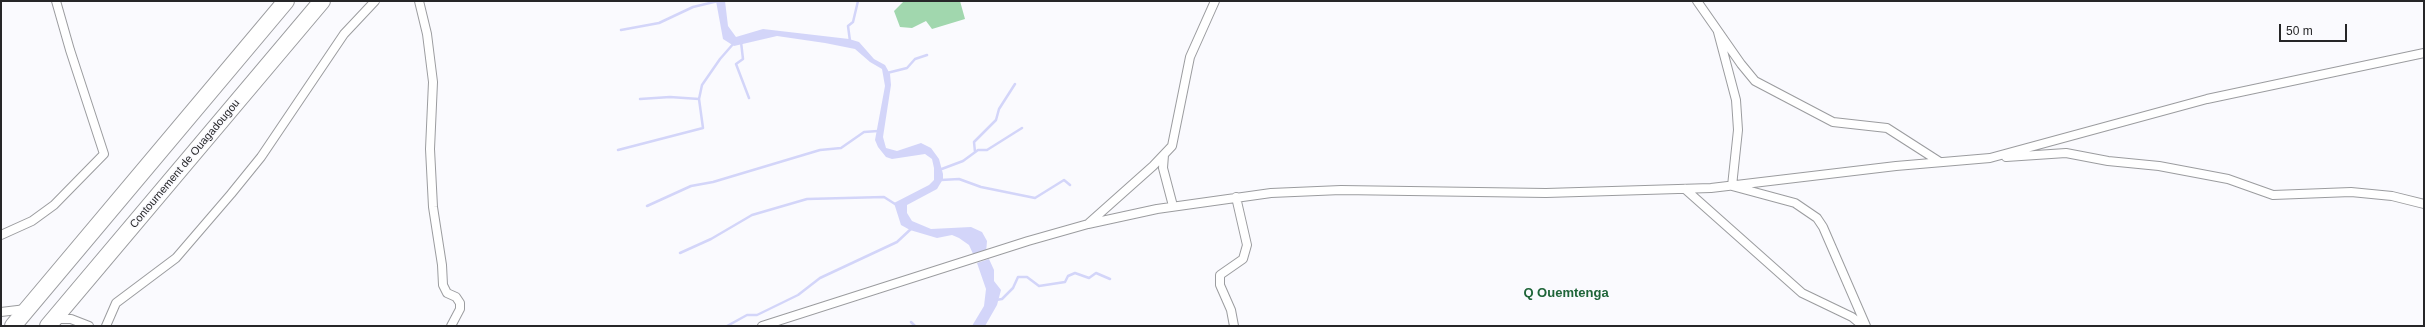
<!DOCTYPE html>
<html>
<head>
<meta charset="utf-8">
<style>
  body { margin:0 }
  #map { position:relative; width:2425px; height:327px; overflow:hidden; background:#fafafe; font-family:Helvetica,sans-serif }
  canvas { display:block }
  .frame { position:absolute; inset:0; border:2px solid #262628; pointer-events:none }
  .scale { position:absolute; left:2279px; top:24px; width:68px; height:18px; box-sizing:border-box; border:2px solid #262628; border-top:0; padding-left:5px; font-size:12px; line-height:14px; white-space:nowrap; color:#262628; -webkit-text-stroke:3px #fafafe; paint-order:stroke }
</style>
</head>
<body>
<div id="map">
<canvas width="2425" height="327"></canvas>
<div class="frame"></div>
<div class="scale">50 m</div>
</div>
<script>
const c = document.querySelector('canvas').getContext('2d');
c.lineJoin = 'round';
function paint(path, color) { c.fillStyle = color; c.fill(path, 'evenodd'); }
const poly = rows => new Path2D(rows.map(r => 'M' + r).join(''));
function strokePath(path, color, width, dash) { c.strokeStyle = color; c.lineWidth = width; c.lineCap = dash ? 'butt' : 'round'; c.setLineDash(dash || []); c.stroke(path); }
function write(font, color, halo, rows, align = 'center') {
  c.font = font + ' Helvetica,sans-serif'; c.lineWidth = 3; c.setLineDash([]); c.textBaseline = 'middle'; c.strokeStyle = halo; c.fillStyle = color; for (const [text, x, y, turn = 0] of rows) {
    c.save(); c.translate(x, y); c.rotate((+turn || 0) * Math.PI / 180); c.textAlign = isNaN(turn) ? turn : align; if (halo) c.strokeText(text, 0, 0); c.fillText(text, 0, 0); c.restore();
  }
}
paint(poly([
  [904,1,960,1,965,19,932,29,926,21,912,28,900,27,894,11]
]), '#a1d7ae');
paint(poly([
  [716,1,725,1,728,26,736,37,763,29,849,39,859,42,874,59,885,65,890,74,891,85,883,137,886,148,897,151,921,143,931,148,939,159,943,174,943,179,937,189,907,205,907,213,912,221,931,229,971,227,982,232,987,241,986,253,974,256,969,245,959,238,952,235,937,238,910,230,901,225,894,203,929,185,934,180,934,168,932,159,925,154,892,159,886,157,878,147,875,140,885,86,882,69,870,62,855,49,825,43,777,36,734,46,723,39],
  [989,259,994,270,994,281,1001,290,997,305,985,326,972,326,984,306,986,289,977,263]
]), '#d3d5f9');
strokePath(poly([
  [621,30,659,23,693,7,718,1],
  [850,41,848,26,853,22,858,1],
  [741,42,743,59,736,64,749,98],
  [887,73,907,68,915,59,927,55],
  [640,99,670,97,699,99,702,85,720,59,734,43],
  [618,150,703,128,699,99],
  [975,152,974,142,996,120,999,109,1015,84],
  [939,170,963,161,978,150,987,150,1022,128],
  [941,180,959,179,981,187,1035,198,1064,180,1070,185],
  [647,206,691,186,713,182,820,150,841,148,864,132,878,131],
  [680,253,711,239,752,215,807,199,884,197,895,204],
  [996,300,1002,299,1013,288,1018,277,1027,277,1039,286,1065,282,1068,276,1075,273,1089,278,1096,273,1110,279],
  [911,322,915,326],
  [727,326,747,315,757,315,798,295,820,278,897,242,912,228]
]), '#d3d5f9', 2.5);
const street = poly([
  [419,1,427,34,433,82,430,149,433,207,442,265,443,285,447,293,456,297,460,303,460,309,451,326],
  [1697,1,1741,64,1755,81,1833,122,1887,128,1940,162],
  [1718,32,1736,100,1738,130,1732,186,1795,203,1817,218,1823,227,1866,326],
  [1164,155,1163,168,1173,206],
  [2006,157,2066,153,2108,161,2159,166,2228,179,2273,195,2351,192,2392,196,2424,204],
  [1685,189,1802,293,1852,317,1863,326],
  [1089,223,1153,166,1172,146,1190,57,1215,1],
  [1,235,32,221,54,205,104,154,70,50,56,1],
  [1,312,26,309],
  [55,319,71,319,89,326],
  [106,326,116,303,176,258,231,194,261,157,344,34,375,1],
  [762,326,1028,241,1088,224,1157,209,1271,193,1341,190,1546,193,1711,188,1896,166,1990,158,2207,99,2424,53],
  [1234,326,1231,310,1220,285,1220,275,1243,259,1247,245,1236,197]
]);
const highway = poly([
  [13,326,286,1],
  [48,326,322,1]
]);
strokePath(street, '#9b9c9f', 10);
strokePath(highway, '#9b9c9f', 18);
strokePath(street, '#fff', 8);
strokePath(highway, '#fff', 16);
write('11px', '#262628', '#fafafe', [
  ["Contournement de Ouagadougou",185,164,-50]
]);
write('bold 13px', '#1f6539', '#fafafe', [
  ["Q Ouemtenga",1566,293]
]);
</script>
</body>
</html>
